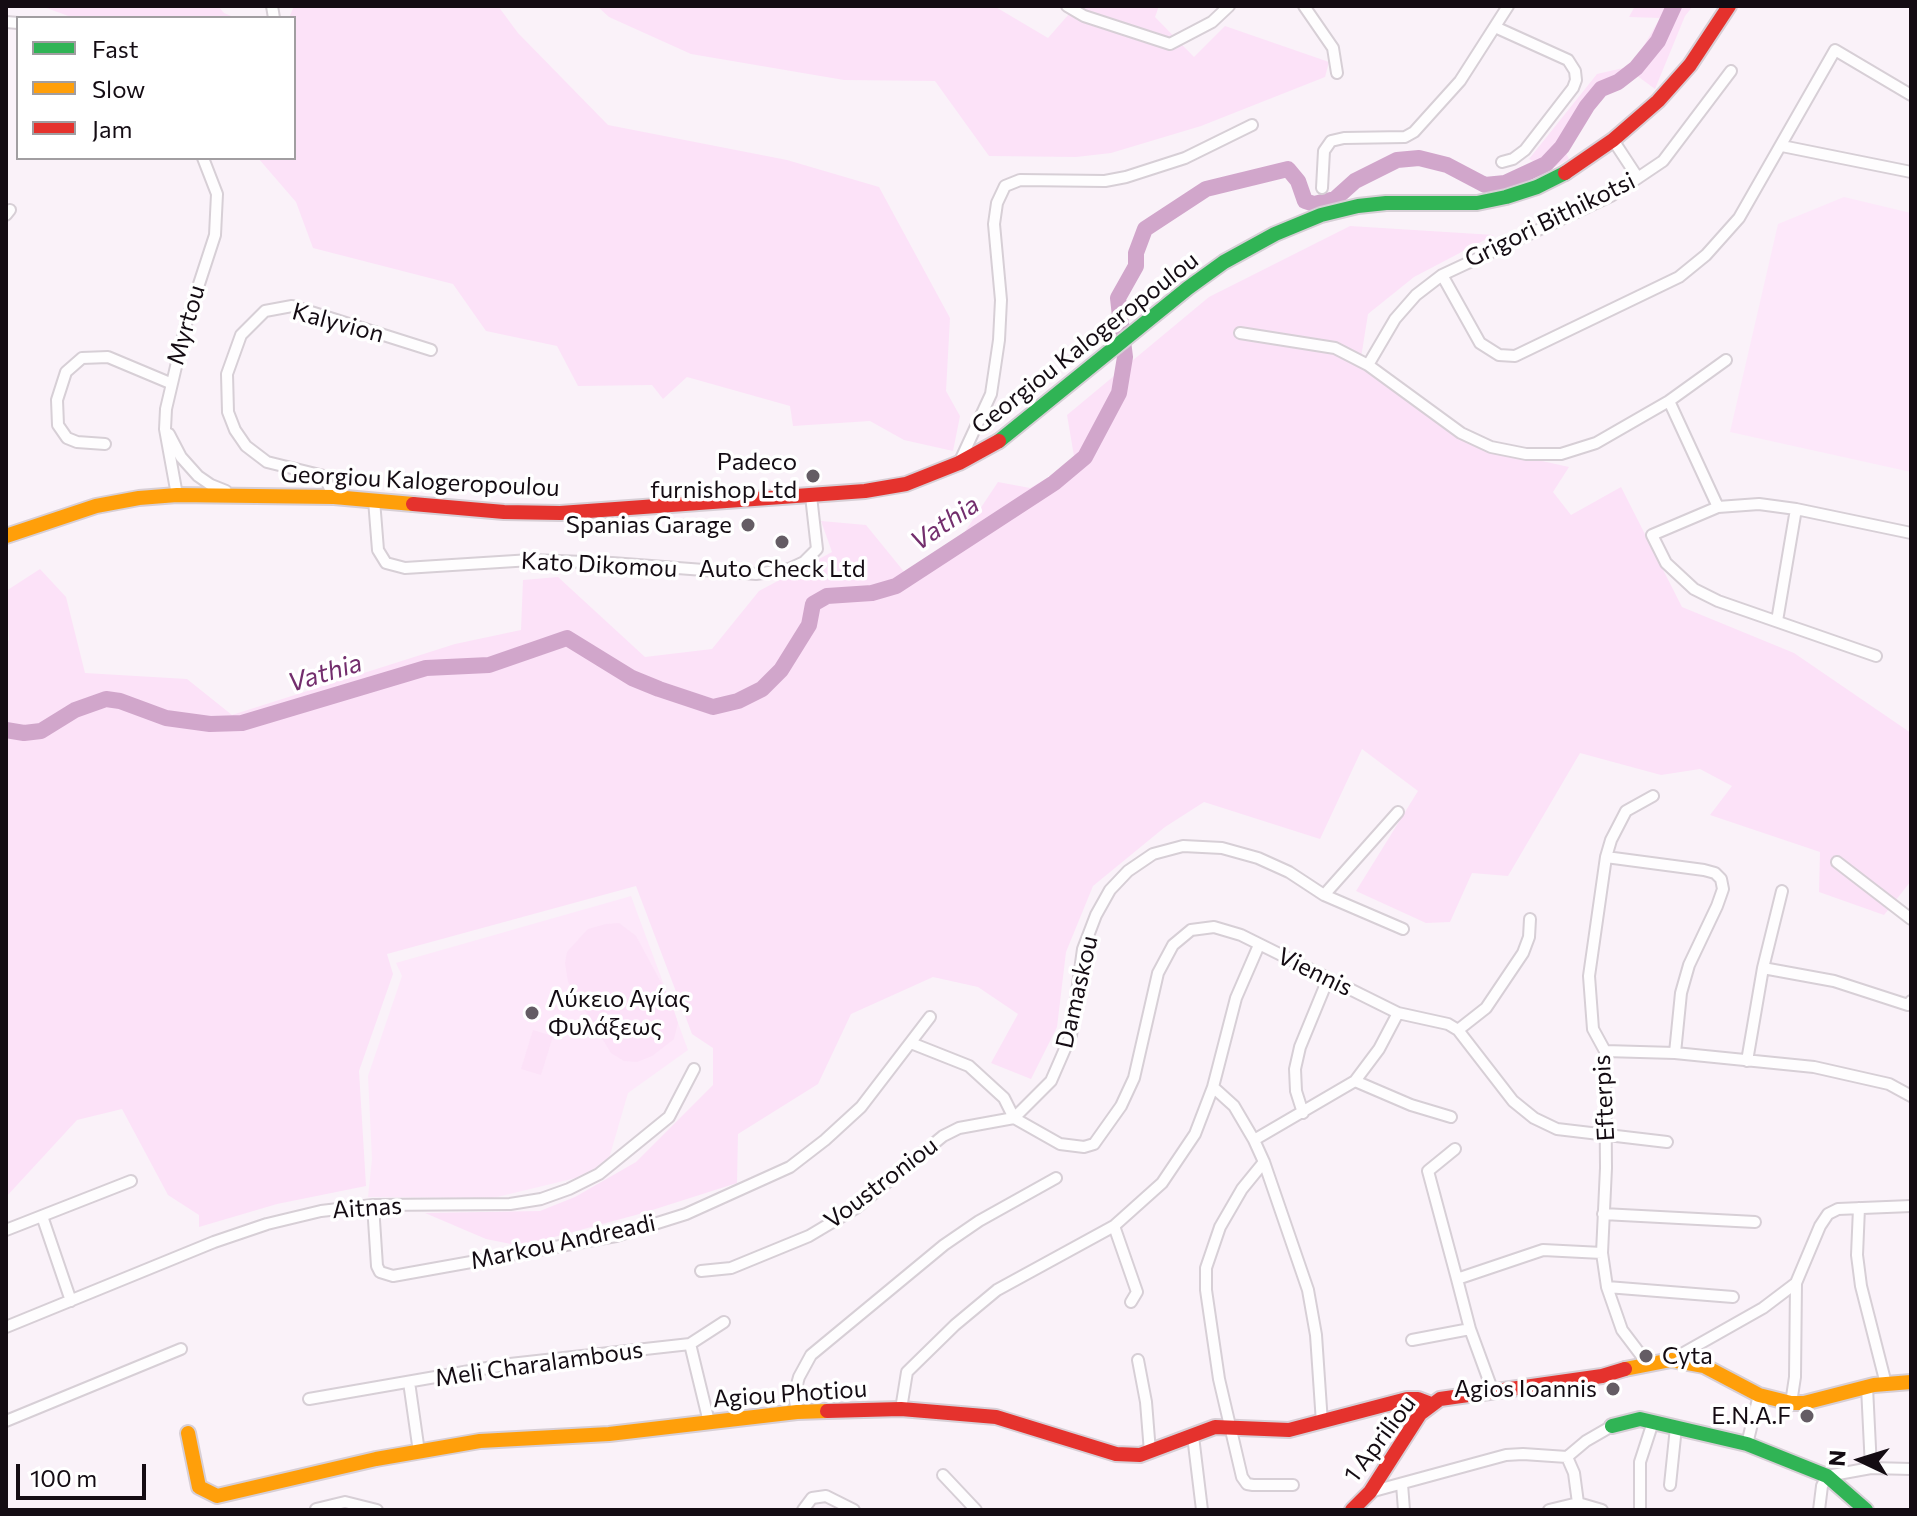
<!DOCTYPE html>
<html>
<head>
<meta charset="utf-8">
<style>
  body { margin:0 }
  #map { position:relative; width:1917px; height:1516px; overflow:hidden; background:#faf2f9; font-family:Commissioner,sans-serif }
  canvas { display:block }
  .frame { position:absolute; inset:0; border:8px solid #140c13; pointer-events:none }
  .legend { position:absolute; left:16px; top:16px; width:280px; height:144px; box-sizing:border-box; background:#fff; border:2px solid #a19ea1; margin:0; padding:10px 14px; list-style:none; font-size:24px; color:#140c13 }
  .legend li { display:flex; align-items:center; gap:16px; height:40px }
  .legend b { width:40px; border:2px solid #a19ea1 }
  .north { position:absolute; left:1821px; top:1420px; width:80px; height:80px; -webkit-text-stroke:6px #fff; paint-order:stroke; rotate:274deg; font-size:22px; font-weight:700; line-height:32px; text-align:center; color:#140c13 }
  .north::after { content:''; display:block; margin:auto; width:28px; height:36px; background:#140c13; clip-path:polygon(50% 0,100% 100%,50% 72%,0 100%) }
  .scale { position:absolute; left:16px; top:1464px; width:130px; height:36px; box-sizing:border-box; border:4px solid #140c13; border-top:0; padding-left:10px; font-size:24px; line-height:28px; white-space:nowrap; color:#140c13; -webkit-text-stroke:6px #fff; paint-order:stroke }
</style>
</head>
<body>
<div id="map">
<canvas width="1917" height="1516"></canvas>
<div class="frame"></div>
<ul class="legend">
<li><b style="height:10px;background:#30b455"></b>Fast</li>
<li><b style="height:10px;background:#ff9f0a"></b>Slow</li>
<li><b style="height:10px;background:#e5322d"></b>Jam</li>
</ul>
<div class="north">N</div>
<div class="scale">100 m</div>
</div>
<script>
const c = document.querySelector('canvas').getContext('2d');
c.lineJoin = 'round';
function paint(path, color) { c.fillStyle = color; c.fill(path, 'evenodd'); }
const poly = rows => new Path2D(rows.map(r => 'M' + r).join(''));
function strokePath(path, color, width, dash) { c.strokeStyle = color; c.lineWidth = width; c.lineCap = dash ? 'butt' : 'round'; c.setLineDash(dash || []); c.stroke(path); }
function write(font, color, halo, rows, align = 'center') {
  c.font = font + ' Commissioner,sans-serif'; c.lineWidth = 7; c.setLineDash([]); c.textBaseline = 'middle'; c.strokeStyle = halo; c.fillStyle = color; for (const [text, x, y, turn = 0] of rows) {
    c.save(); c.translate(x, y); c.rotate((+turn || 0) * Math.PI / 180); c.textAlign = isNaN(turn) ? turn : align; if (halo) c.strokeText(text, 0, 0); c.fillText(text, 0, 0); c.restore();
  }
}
paint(poly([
  [1844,197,1911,213,1911,472,1730,432,1778,224],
  [631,896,688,1050,628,1093,608,1162,580,1177,493,1198,368,1197,372,1159,368,1076,402,976,396,963]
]), '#fde8fa');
paint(poly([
  [41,6,218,6,224,13,236,18,74,18],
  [294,6,498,6,518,33,608,125,787,160,879,187,950,318,946,391,960,416,953,451,904,440,870,421,793,426,790,406,687,377,663,399,652,385,578,386,557,346,486,331,453,284,313,248,296,202,258,158,294,158,294,18,289,18],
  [597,6,994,6,1048,38,1076,6,1159,6,1155,17,1194,57,1225,26,1329,62,1325,77,1201,126,1111,153,1076,157,989,156,935,81,844,80,691,54,609,17],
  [1635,6,1693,6,1685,16,1655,89,1636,75,1603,96,1560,141,1569,159,1551,169,1529,159,1597,74,1632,66,1660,18,1629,17],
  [1350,226,1494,235,1414,277,1368,314,1360,364,1479,447,1569,467,1553,492,1571,515,1621,487,1682,607,1794,653,1911,733,1911,881,1884,915,1819,892,1820,852,1710,815,1732,786,1700,769,1661,775,1580,753,1508,876,1472,873,1450,922,1426,923,1356,891,1418,791,1362,749,1320,839,1204,802,1165,827,1093,886,1066,952,1057,1027,1031,1079,991,1063,1018,1014,978,987,933,977,851,1014,818,1084,738,1134,737,1183,643,1213,521,1246,486,1239,425,1213,540,1211,575,1197,636,1162,713,1085,713,1048,692,1034,636,886,387,954,393,974,359,1071,366,1186,277,1204,199,1227,199,1215,168,1195,122,1109,77,1120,6,1197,6,642,9,640,6,591,40,569,66,597,85,673,187,679,232,715,455,644,521,630,523,580,558,577,645,657,712,649,759,591,832,552,821,521,866,525,910,579,946,560,998,482,1030,488,1075,462,1067,415,1209,297],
  [619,923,636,936,671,1001,678,1023,674,1039,652,1056,637,1062,624,1061,611,1053,568,982,565,963,567,952,588,929,606,924],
  [533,1030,553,1036,541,1075,521,1069]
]), '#fce2f8');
strokePath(poly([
  [1121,325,1118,298,1136,266,1136,253,1145,229,1206,189,1288,169,1298,181,1305,201,1314,204,1335,199,1355,181,1397,160,1419,158,1447,165,1485,185,1505,183,1546,164,1562,147,1587,106,1601,89,1618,82,1636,68,1658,41,1674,6],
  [6,730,24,733,41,731,75,710,106,699,120,701,166,718,210,724,242,723,426,668,489,665,567,638,632,678,659,689,713,707,738,701,762,689,781,670,809,625,813,604,827,596,872,593,896,586,1054,483,1085,457,1119,393,1125,357,1122,333]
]), '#d1a6cb', 16);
const street = poly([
  [272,6,274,18],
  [1067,6,1084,16,1170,44,1212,22,1229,6],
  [1304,6,1333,48,1337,73],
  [6,22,18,23],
  [1495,27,1568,60,1575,71,1576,80,1573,88,1525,150,1513,159,1502,162],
  [1613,140,1638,178],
  [1782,146,1911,172],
  [1322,188,1324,151,1331,141,1344,138,1405,137,1414,132,1460,81,1508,6],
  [6,215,10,210],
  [1442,275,1480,343,1499,355,1515,356,1679,277,1706,255,1739,218,1835,50,1911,95],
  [1240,333,1335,348,1368,365,1461,433,1491,447,1526,454,1561,454,1596,443,1669,401,1726,360],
  [1368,365,1395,319,1416,295,1442,275,1611,196,1663,161,1731,71],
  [1669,401,1718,507],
  [169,434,181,457,198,476,211,485,226,491],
  [105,444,77,442,67,438,58,425,57,400,66,372,82,358,108,357,170,383],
  [960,461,991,394,999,340,1001,300,994,224,997,203,1005,186,1020,180,1105,181,1126,177,1185,158,1252,125],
  [177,495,165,429,166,409,186,324,215,235,217,194,203,158],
  [334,497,324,476,267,462,246,446,235,430,228,412,227,374,241,335,265,311,292,306,431,350],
  [374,500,378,550,386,563,405,568,531,560,612,563,756,574,789,569,804,562,817,549,811,496],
  [1777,621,1796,509],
  [1876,656,1718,601,1694,589,1666,563,1652,535,1718,507,1759,504,1796,509,1911,533],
  [1606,857,1704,870,1715,873,1721,879,1723,889,1717,906,1689,965,1681,993,1675,1053],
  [1837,862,1911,919],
  [1324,895,1398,812],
  [1763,968,1834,981,1908,1005,1911,1001],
  [1458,1030,1486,1008,1523,953,1529,937,1530,919],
  [911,1043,969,1066,1004,1098,1014,1118],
  [1605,1051,1675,1053,1814,1067,1889,1084,1911,1096],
  [1747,1061,1763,968,1782,891],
  [1355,1081,1411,1105,1451,1117],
  [1213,1087,1234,1106,1254,1140,1264,1162,1308,1290,1316,1335,1322,1423],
  [1303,1113,1296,1091,1295,1069,1300,1047,1328,979],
  [1014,1118,1051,1081,1071,1035,1083,949,1096,915,1110,890,1128,871,1153,854,1183,846,1222,848,1258,858,1289,872,1324,895,1403,929],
  [1254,1140,1355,1081,1379,1049,1398,1013],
  [1455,1149,1428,1171,1457,1279,1543,1250,1602,1253],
  [1264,1162,1242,1189,1220,1227,1206,1268,1206,1290,1219,1379,1242,1477,1247,1484,1253,1485,1293,1485],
  [373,1205,377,1266,380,1272,393,1276,616,1236,686,1214,790,1167,825,1140,861,1107,930,1017],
  [1859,1208,1857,1255,1861,1286,1886,1384],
  [1603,1214,1755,1222],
  [42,1216,71,1301],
  [1114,1226,1137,1292,1131,1302],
  [6,1230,131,1181],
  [701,1271,731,1268,809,1236,856,1208,943,1136,959,1128,1014,1118,1060,1144,1084,1147,1094,1144,1121,1106,1134,1078,1158,973,1173,945,1191,930,1214,927,1241,935,1398,1013,1448,1024,1458,1030,1513,1101,1534,1118,1557,1129,1667,1142],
  [1457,1279,1470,1329],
  [1607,1287,1733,1297],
  [6,1327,214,1242,267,1224,321,1211,373,1205,510,1204,541,1199,569,1189,599,1174,669,1117,694,1069],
  [1412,1340,1470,1329,1492,1389],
  [690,1344,724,1322],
  [1138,1360,1146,1402,1150,1452],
  [1671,1360,1763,1308,1796,1283,1820,1226,1828,1214,1838,1209,1911,1206],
  [1647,1363,1622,1330,1607,1287,1602,1253,1606,1168,1605,1051,1593,1029,1589,976,1606,857,1611,840,1626,811,1653,796],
  [409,1382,419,1452],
  [1867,1387,1871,1468],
  [309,1399,510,1364,690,1344,709,1422],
  [1791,1403,1795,1377,1796,1283],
  [901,1409,907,1372,955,1325,997,1290,1114,1226,1162,1183,1195,1134,1213,1087,1236,998,1259,945],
  [797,1412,794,1395,799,1377,811,1355,944,1245,979,1221,1056,1178],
  [6,1421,181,1349],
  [1193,1436,1202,1510],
  [1747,1444,1759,1395],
  [1567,1457,1574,1473,1578,1503],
  [943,1475,976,1510],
  [1402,1484,1404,1510],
  [1670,1485,1676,1427],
  [1370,1492,1506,1455,1523,1454,1567,1457,1586,1441,1612,1426],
  [316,1509,345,1502,377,1510],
  [803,1510,812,1498,826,1496,854,1510],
  [1549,1510,1578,1503,1602,1510],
  [1640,1510,1640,1462,1653,1422],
  [1819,1510,1822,1486,1827,1476,1871,1468,1911,1469]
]);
const fast = poly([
  [999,441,1188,288,1224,262,1275,234,1321,215,1358,206,1386,203,1477,203,1506,197,1537,187,1565,173],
  [1612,1426,1640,1419,1747,1444,1827,1476,1866,1510]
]);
const slow = poly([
  [6,536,96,506,139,498,177,495,334,497,413,504],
  [1625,1369,1671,1360,1704,1366,1759,1395,1791,1403,1804,1403,1874,1385,1911,1382],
  [188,1433,199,1487,217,1496,376,1459,480,1441,609,1434,797,1412,827,1411]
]);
const jam = poly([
  [1565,173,1613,140,1658,101,1690,65,1729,6],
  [413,504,504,512,560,513,865,491,906,484,959,463,999,441],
  [827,1411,901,1409,996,1417,1116,1454,1140,1455,1215,1427,1289,1430,1407,1399,1418,1399,1431,1404],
  [1352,1510,1370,1492,1420,1414,1440,1399,1602,1376,1625,1369]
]);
strokePath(street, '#d7cfd6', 14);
strokePath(fast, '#d7cfd6', 18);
strokePath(slow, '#d7cfd6', 18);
strokePath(jam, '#d7cfd6', 18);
strokePath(street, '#fefdfe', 10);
strokePath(fast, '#30b455', 14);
strokePath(slow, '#ff9f0a', 14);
strokePath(jam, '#e5322d', 14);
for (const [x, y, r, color] of [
  [813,476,8,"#645c64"],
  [748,525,8,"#645c64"],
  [782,542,8,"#645c64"],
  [532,1013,8,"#645c64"],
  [1646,1356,8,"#645c64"],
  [1613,1389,8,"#645c64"],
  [1807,1416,8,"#645c64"]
]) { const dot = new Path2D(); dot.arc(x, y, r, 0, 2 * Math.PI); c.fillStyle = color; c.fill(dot); strokePath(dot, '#fff', 3); }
write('24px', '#140c13', '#fff', [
  ["Grigori Bithikotsi",1550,220,-26],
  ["Kalyvion",338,323,15],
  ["Myrtou",186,325,-74],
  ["Georgiou Kalogeropoulou",1085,343,-38],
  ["Georgiou Kalogeropoulou",420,481,3],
  ["Kato Dikomou",599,565,3],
  ["Viennis",1315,972,26],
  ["Damaskou",1077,992,-77],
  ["Efterpis",1604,1098,-93],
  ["Voustroniou",881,1183,-37],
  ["Aitnas",367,1208,-4],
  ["Markou Andreadi",563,1242,-12],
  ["Meli Charalambous",539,1364,-8],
  ["Agiou Photiou",790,1394,-4],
  ["1 Apriliou",1380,1439,-53]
]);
write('24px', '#140c13', '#fff', [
  ["Padeco",797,462],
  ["furnishop Ltd",797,490],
  ["Spanias Garage",732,525],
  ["Auto Check Ltd",782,569,"center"],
  ["Λύκειο Αγίας",548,999,"left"],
  ["Φυλάξεως",548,1027,"left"],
  ["Cyta",1662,1356,"left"],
  ["Agios Ioannis",1597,1389],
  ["E.N.A.F",1791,1416]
], 'right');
write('italic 26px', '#732e6d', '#fff', [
  ["Vathia",945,523,-34],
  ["Vathia",325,673,-17]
]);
</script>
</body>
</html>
